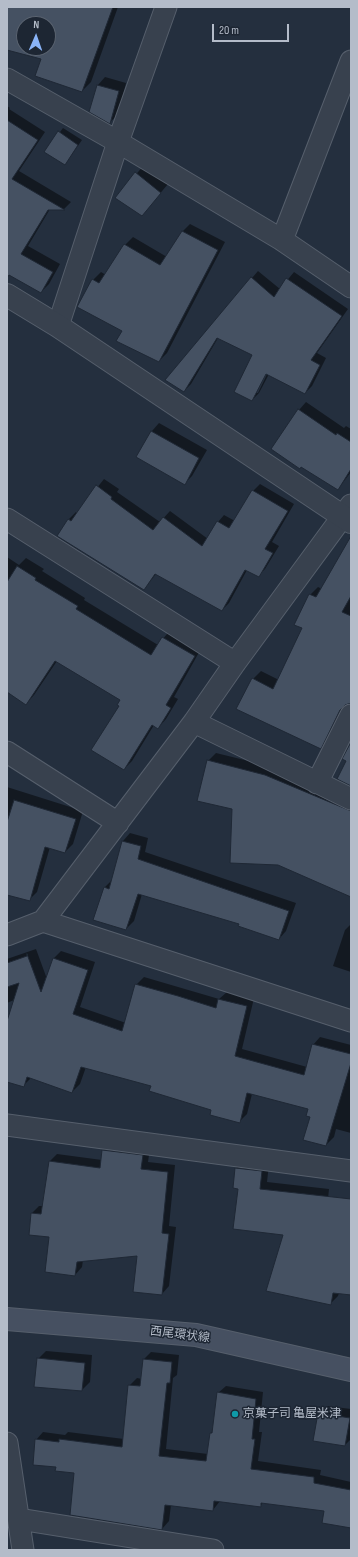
<!DOCTYPE html>
<html>
<head>
<meta charset="utf-8">
<style>
  body { margin:0 }
  #map { position:relative; width:358px; height:1557px; overflow:hidden; background:#242f3e; font-family:"Sofia Sans Condensed",sans-serif }
  canvas { display:block }
  .frame { position:absolute; inset:0; border:8px solid #b4bcc9; pointer-events:none }
  .north { position:absolute; left:16px; top:16px; width:40px; height:40px; box-sizing:border-box; background:#1d2633; border:1px solid #59626f; border-radius:50%; rotate:2deg; font-size:11px; font-weight:700; line-height:16px; text-align:center; color:#b4bcc9 }
  .north::after { content:''; display:block; margin:auto; width:14px; height:18px; background:#8ab4f8; clip-path:polygon(50% 0,100% 100%,50% 72%,0 100%) }
  .scale { position:absolute; left:212px; top:24px; width:77px; height:18px; box-sizing:border-box; border:2px solid #b4bcc9; border-top:0; padding-left:5px; font-size:12px; line-height:14px; white-space:nowrap; color:#b4bcc9; -webkit-text-stroke:3px #1d2633; paint-order:stroke }
</style>
</head>
<body>
<div id="map">
<canvas width="358" height="1557"></canvas>
<div class="frame"></div>
<div class="north">N</div>
<div class="scale">20 m</div>
</div>
<script>
const c = document.querySelector('canvas').getContext('2d');
c.lineJoin = 'round';
function paint(path, color) { c.fillStyle = color; c.fill(path, 'evenodd'); }
const poly = rows => new Path2D(rows.map(r => 'M' + r).join(''));
function strokePath(path, color, width, dash) { c.strokeStyle = color; c.lineWidth = width; c.lineCap = dash ? 'butt' : 'round'; c.setLineDash(dash || []); c.stroke(path); }
function write(font, color, halo, rows, align = 'center') {
  c.font = font + ' "Sofia Sans Condensed","Noto Sans JP",sans-serif'; c.lineWidth = 3; c.setLineDash([]); c.textBaseline = 'middle'; c.strokeStyle = halo; c.fillStyle = color; for (const [text, x, y, turn = 0] of rows) {
    c.save(); c.translate(x, y); c.rotate((+turn || 0) * Math.PI / 180); c.textAlign = isNaN(turn) ? turn : align; if (halo) c.strokeText(text, 0, 0); c.fillText(text, 0, 0); c.restore();
  }
}
paint(poly([
  [7,7,118,7,91,82,82,91,42,59,7,49],
  [24,24,48,24,48,48,24,48],
  [105,77,126,83,118,115,110,122,98,85],
  [7,106,10,108,9,109,45,132,19,171,71,202,64,209,50,209,28,246,60,264,49,284,41,292,7,273],
  [63,128,82,140,68,160,46,151],
  [144,165,168,184,142,215,116,198],
  [190,224,225,242,167,353,159,361,123,331,93,280,101,272,106,275,125,245,133,237,167,257,182,232],
  [258,271,280,289,294,272,348,309,317,353,326,358,312,386,305,393,269,374,259,393,252,400,254,355,218,338,191,384,184,391,252,278],
  [268,369,269,370,258,393,255,393],
  [306,402,344,428,346,426,351,429,351,472,338,489,299,410],
  [159,423,207,450,192,476,185,483,137,456,152,431],
  [104,479,119,489,117,492,160,522,170,511,208,539,218,522,224,515,235,521,253,491,260,484,294,504,272,542,279,546,265,569,258,576,247,570,229,603,222,610,156,574,144,589,69,519,76,512,77,513],
  [351,544,351,691,327,740,319,747,253,679,261,671,279,680,303,628,310,595,318,587,322,589],
  [7,557,19,565,26,558,44,569,42,571,85,598,84,600,158,645,171,629,202,647,174,697,178,699,166,719,158,728,154,725,132,761,124,769,121,700,57,661,34,695,26,704,7,691],
  [216,753,273,767,351,801,351,896,233,808,208,761],
  [7,787,83,811,73,844,65,852,50,847,37,892,29,900,7,894],
  [130,833,148,838,145,852,296,903,286,931,279,939,240,923,142,894,134,921,126,929,105,887,112,880,123,841],
  [351,924,351,972,333,966,345,930],
  [36,949,47,979,54,958,61,951,95,962,80,1007,126,1023,136,985,144,977,219,999,227,992,254,998,242,1049,307,1067,313,1045,320,1037,351,1045,351,1133,336,1129,334,1137,326,1145,311,1116,309,1108,252,1094,247,1114,239,1122,152,1085,86,1067,80,1084,72,1092,31,1078,23,1086,7,1081,7,1024,14,1000,7,1003,7,959],
  [111,1143,150,1148,148,1162,175,1165,169,1226,176,1227,169,1286,162,1294,138,1255,83,1260,82,1267,75,1275,50,1236,32,1213,39,1206,43,1206,49,1162,57,1154,102,1160,103,1150],
  [243,1160,269,1164,267,1182,329,1189,323,1247,351,1249,351,1294,339,1293,338,1296,331,1303,284,1235,239,1188,234,1187,236,1168],
  [46,1351,92,1355,90,1382,82,1390,38,1359],
  [151,1352,179,1355,177,1375,173,1378,166,1449,208,1454,211,1433,214,1430,218,1393,226,1386,263,1392,259,1432,262,1432,258,1461,321,1470,320,1475,351,1482,351,1527,325,1510,264,1502,260,1506,220,1501,213,1510,171,1505,169,1521,162,1529,75,1472,57,1466,36,1440,43,1432,65,1435,68,1432,124,1439,129,1386,137,1378,142,1379,144,1359],
  [327,1406,351,1409,351,1439,345,1445,319,1414]
]), '#0007');
const building = poly([
  [7,7,113,7,82,92,35,76,41,59,7,50,7,7],
  [24,24,48,24,48,48,24,48,24,24],
  [97,85,119,91,110,124,89,112,97,85],
  [7,120,38,140,12,179,65,210,48,210,21,254,53,272,41,293,9,275,7,278,7,120],
  [58,131,78,145,65,165,44,152,58,131],
  [135,172,161,193,142,216,115,198,135,172],
  [182,231,218,250,159,362,116,341,122,331,77,307,92,279,99,283,124,244,160,265,182,231],
  [251,277,274,297,286,278,342,316,311,360,320,365,305,394,266,374,252,401,234,392,252,355,217,338,184,392,165,380,251,277],
  [298,409,336,435,337,433,351,442,351,469,338,490,301,467,300,469,271,449,298,409],
  [151,431,199,458,185,485,136,457,151,431],
  [96,485,112,497,111,499,153,530,163,517,202,546,217,521,229,528,252,490,288,511,265,549,273,553,259,577,245,570,222,611,155,574,144,590,57,536,68,519,71,521,96,485],
  [351,536,351,596,342,612,351,616,351,703,345,705,340,710,321,749,236,709,252,678,273,689,302,628,294,625,309,594,316,597,351,536],
  [17,566,36,578,35,580,78,606,76,609,151,655,162,637,195,656,166,705,171,708,158,729,152,725,124,770,91,750,119,706,117,705,120,700,55,661,26,705,7,692,7,582,17,566],
  [351,742,351,786,337,779,346,761,342,759,351,742],
  [207,760,265,775,351,811,351,897,278,865,230,863,232,809,197,801,207,760],
  [14,800,76,819,65,853,45,847,30,901,7,895,7,822,14,800],
  [122,841,141,846,138,859,289,911,279,940,238,926,239,924,138,894,126,930,93,920,104,887,109,889,122,841],
  [27,954,41,992,53,958,88,970,73,1014,122,1031,135,984,178,996,216,1008,218,999,247,1006,235,1056,304,1075,312,1044,351,1054,351,1063,326,1146,303,1140,310,1117,306,1116,308,1109,247,1093,240,1123,210,1115,211,1110,149,1091,151,1086,81,1067,72,1093,27,1077,24,1087,7,1082,7,1021,19,983,7,987,7,963,27,956,27,954],
  [102,1150,143,1155,141,1169,168,1172,162,1233,169,1234,162,1295,133,1292,137,1256,77,1262,75,1276,45,1272,49,1237,29,1235,31,1213,41,1214,49,1161,100,1168,102,1150],
  [235,1168,262,1171,260,1189,351,1199,351,1295,333,1293,331,1305,266,1291,283,1235,233,1229,238,1189,233,1188,235,1168],
  [37,1358,85,1363,82,1391,34,1387,37,1358],
  [143,1359,172,1362,170,1383,167,1383,159,1456,206,1461,210,1433,212,1433,217,1392,256,1399,252,1439,255,1439,251,1469,314,1477,314,1483,351,1490,351,1528,322,1523,324,1511,261,1503,261,1507,214,1501,213,1511,165,1505,162,1530,70,1515,74,1473,55,1471,56,1467,33,1465,35,1439,59,1442,59,1439,122,1447,128,1385,140,1386,143,1359],
  [318,1413,350,1418,345,1446,313,1441,318,1413]
]);
paint(building, '#455162');
strokePath(building, '#1f2835', 1);
const minor = poly([
  [7,79,118,142,282,240,351,287],
  [282,240,351,61],
  [58,326,118,142,166,7],
  [7,519,235,663],
  [194,722,351,799],
  [7,752,118,823],
  [317,783,351,715],
  [43,921,351,1021],
  [7,935,43,921,194,722,235,663,351,505],
  [7,1125,351,1171],
  [7,1443,23,1550],
  [19,1519,213,1550]
]);
const tertiary = poly([
  [7,295,58,326,351,522]
]);
const secondary = poly([
  [7,1319,196,1335,351,1370]
]);
strokePath(minor, '#565f6c', 23);
strokePath(tertiary, '#565f6c', 24);
strokePath(secondary, '#565f6c', 24);
strokePath(minor, '#38414e', 21);
strokePath(tertiary, '#38414e', 22);
strokePath(secondary, '#465061', 22);
for (const [x, y, r, color] of [
  [235,1414,4,"#0f9aa8"]
]) { const dot = new Path2D(); dot.arc(x, y, r, 0, 2 * Math.PI); c.fillStyle = color; c.fill(dot); strokePath(dot, '#1d2633', 1.5); }
write('12px', '#b4bcc9', '#1d2633', [
  ["西尾環状線",180,1335,7]
]);
write('12px', '#b4bcc9', '#1d2633', [
  ["京菓子司 亀屋米津",243,1414]
], 'left');
</script>
</body>
</html>
